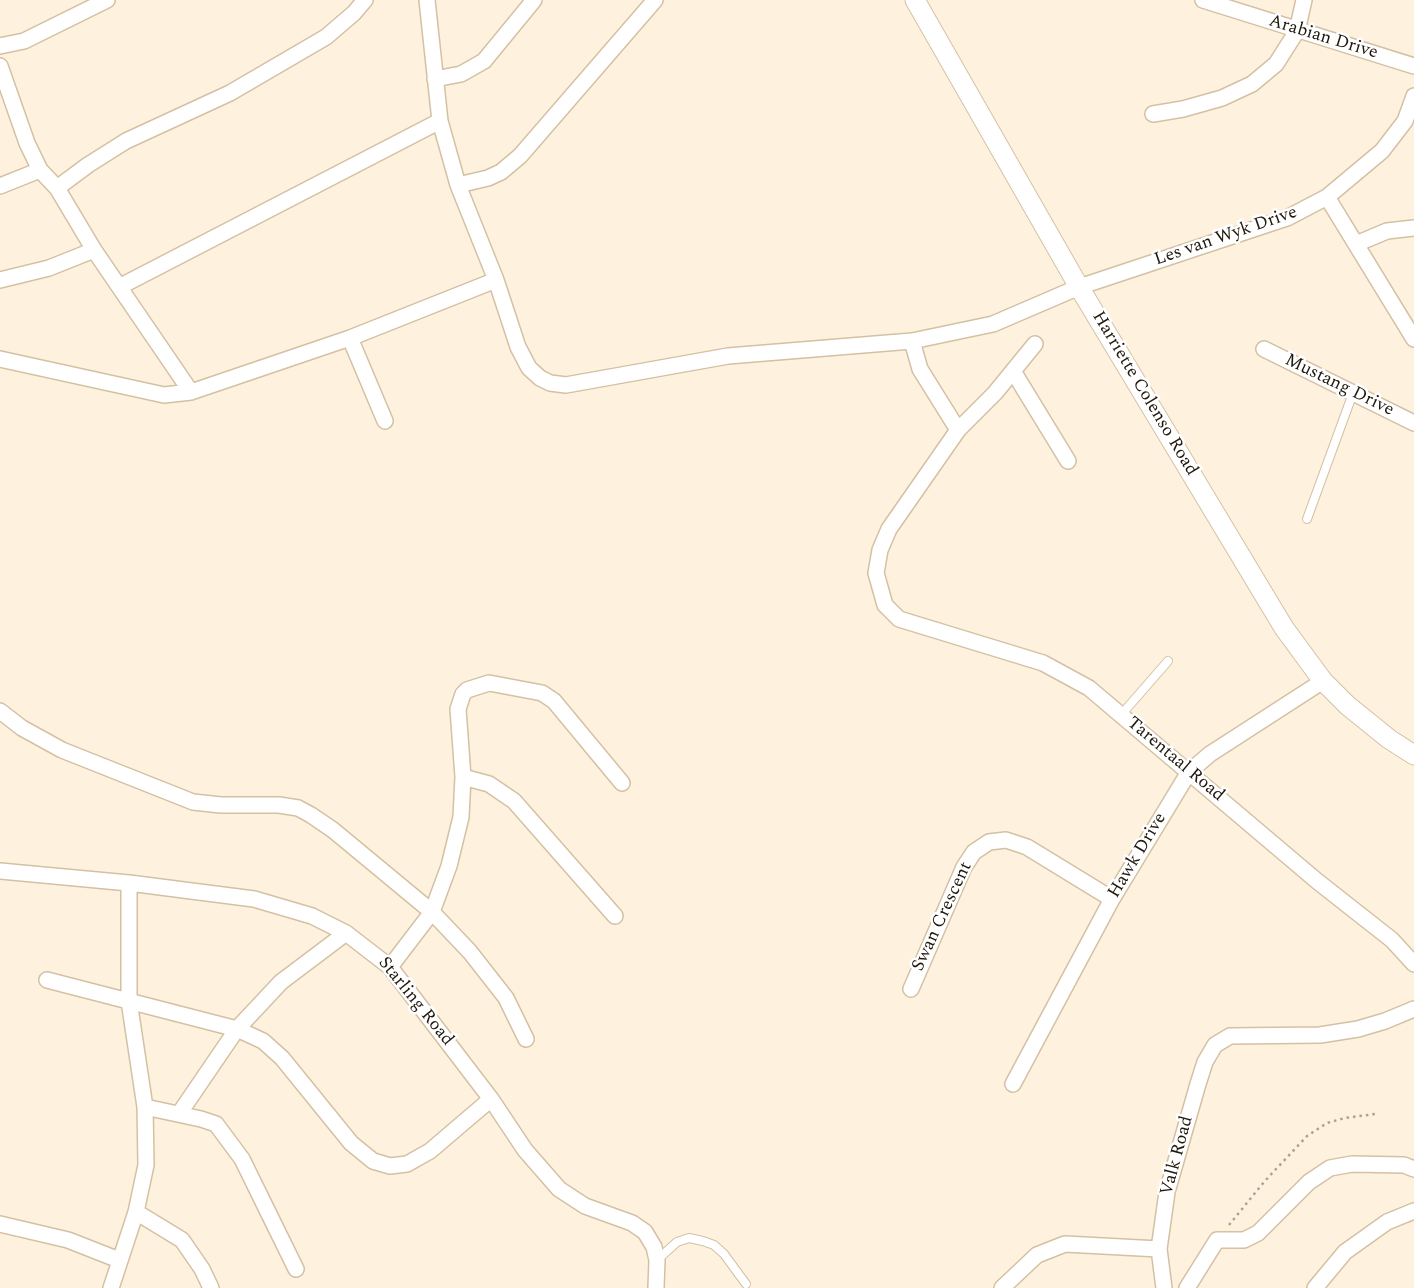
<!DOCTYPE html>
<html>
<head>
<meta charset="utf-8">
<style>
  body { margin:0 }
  canvas { display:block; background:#fef2df }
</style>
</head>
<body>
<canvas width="1414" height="1288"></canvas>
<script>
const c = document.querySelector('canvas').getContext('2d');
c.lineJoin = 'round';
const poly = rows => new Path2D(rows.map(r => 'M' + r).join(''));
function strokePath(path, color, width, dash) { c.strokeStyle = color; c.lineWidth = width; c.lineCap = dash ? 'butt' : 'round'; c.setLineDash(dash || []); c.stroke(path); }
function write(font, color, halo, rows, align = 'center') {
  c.font = font + ' Spectral,serif'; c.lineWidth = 5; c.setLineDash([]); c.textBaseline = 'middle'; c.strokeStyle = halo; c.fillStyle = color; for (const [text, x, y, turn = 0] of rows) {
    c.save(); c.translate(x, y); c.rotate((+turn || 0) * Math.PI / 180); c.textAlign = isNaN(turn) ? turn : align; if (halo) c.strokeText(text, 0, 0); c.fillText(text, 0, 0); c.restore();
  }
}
const service = poly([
  [1307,519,1353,393],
  [1121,715,1168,661],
  [657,1260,677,1242,689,1238,703,1241,714,1245,724,1254,746,1284]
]);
const minor = poly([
  [427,0,440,121,458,185,496,280,518,347,529,368,540,378,550,383,566,385,728,356,912,341,993,324,1079,287,1287,218,1327,197,1382,151,1405,121,1414,96],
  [1203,0,1414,66],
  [0,46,24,41,107,0],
  [0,66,27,143,40,170,57,188,94,250,191,392],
  [435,79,461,74,484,61,534,0],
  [1153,114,1183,109,1222,98,1252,84,1276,64,1297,31,1304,0],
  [458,185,488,178,501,172,520,156,655,0],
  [0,186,40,170],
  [57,188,88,165,126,141,230,93,326,37,354,13,365,0],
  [1327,197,1414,339],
  [1356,244,1387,231,1414,228],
  [0,280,49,268,94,250],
  [121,286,440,121],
  [350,338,385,421],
  [912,341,920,369,958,430,889,529,880,550,876,573,885,605,899,619,1043,663,1089,688,1317,881,1392,940,1414,964],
  [1264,349,1414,423],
  [0,359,164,395,191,392,350,338,496,280],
  [1013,371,1068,461],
  [958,430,995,393,1035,344],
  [0,711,22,728,62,750,193,802,221,805,279,805,298,808,311,815,333,830,432,912,470,952,506,998,526,1039],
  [463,777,489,784,514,801,615,916],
  [0,871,129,883,254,899,312,916,346,933,390,967,491,1099,525,1150,559,1189,585,1206,632,1223,645,1232,654,1247,657,1260,656,1288],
  [390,967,432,912,449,866,461,817,463,777,458,709,463,694,467,690,489,683,542,693,554,701,622,783],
  [47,980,237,1029,263,1041,282,1058,351,1143,373,1161,390,1166,407,1164,430,1151,491,1099],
  [911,989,964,867,974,852,989,842,1006,840,1027,847,1112,899],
  [1013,1084,1112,899,1189,772,1210,754,1323,681],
  [145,1107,201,1119,216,1124,242,1159,296,1269],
  [179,1114,237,1029,281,982,346,933],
  [136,1212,182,1240,202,1269,211,1288],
  [0,1224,68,1240,119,1260],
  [111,1288,136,1212,146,1165,145,1107,129,1001,129,883],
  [1002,1288,1037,1255,1065,1244,1159,1249],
  [1164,1288,1159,1249,1167,1192,1198,1084,1205,1062,1215,1045,1230,1036,1320,1035,1358,1029,1385,1021,1414,1009],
  [1187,1288,1217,1240,1244,1240,1258,1233,1309,1182,1330,1168,1352,1164,1404,1165,1414,1169],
  [1315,1288,1345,1252,1387,1222,1414,1211]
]);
const tertiary = poly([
  [915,0,1079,287,1284,628,1323,681,1347,705,1389,739,1414,755]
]);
strokePath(service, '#d4c1a3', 10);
strokePath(minor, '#d4c1a3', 18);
strokePath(tertiary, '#d4c1a3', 21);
strokePath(poly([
  [1229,1225,1264,1182,1307,1136,1327,1123,1345,1118,1375,1114]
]), '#ada292', 2.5, [2.5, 4]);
strokePath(service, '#fff', 8);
strokePath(minor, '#fff', 15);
strokePath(tertiary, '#fff', 19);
write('18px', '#1f180c', '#fff', [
  ["Arabian Drive",1323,38,17],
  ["Les van Wyk Drive",1226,237,-19],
  ["Mustang Drive",1339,386,26],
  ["Harriette Colenso Road",1144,394,59],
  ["Tarentaal Road",1175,760,40],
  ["Hawk Drive",1138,856,-59],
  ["Swan Crescent",943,917,-65],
  ["Starling Road",415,1002,51],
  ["Valk Road",1178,1156,-75]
]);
</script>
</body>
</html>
